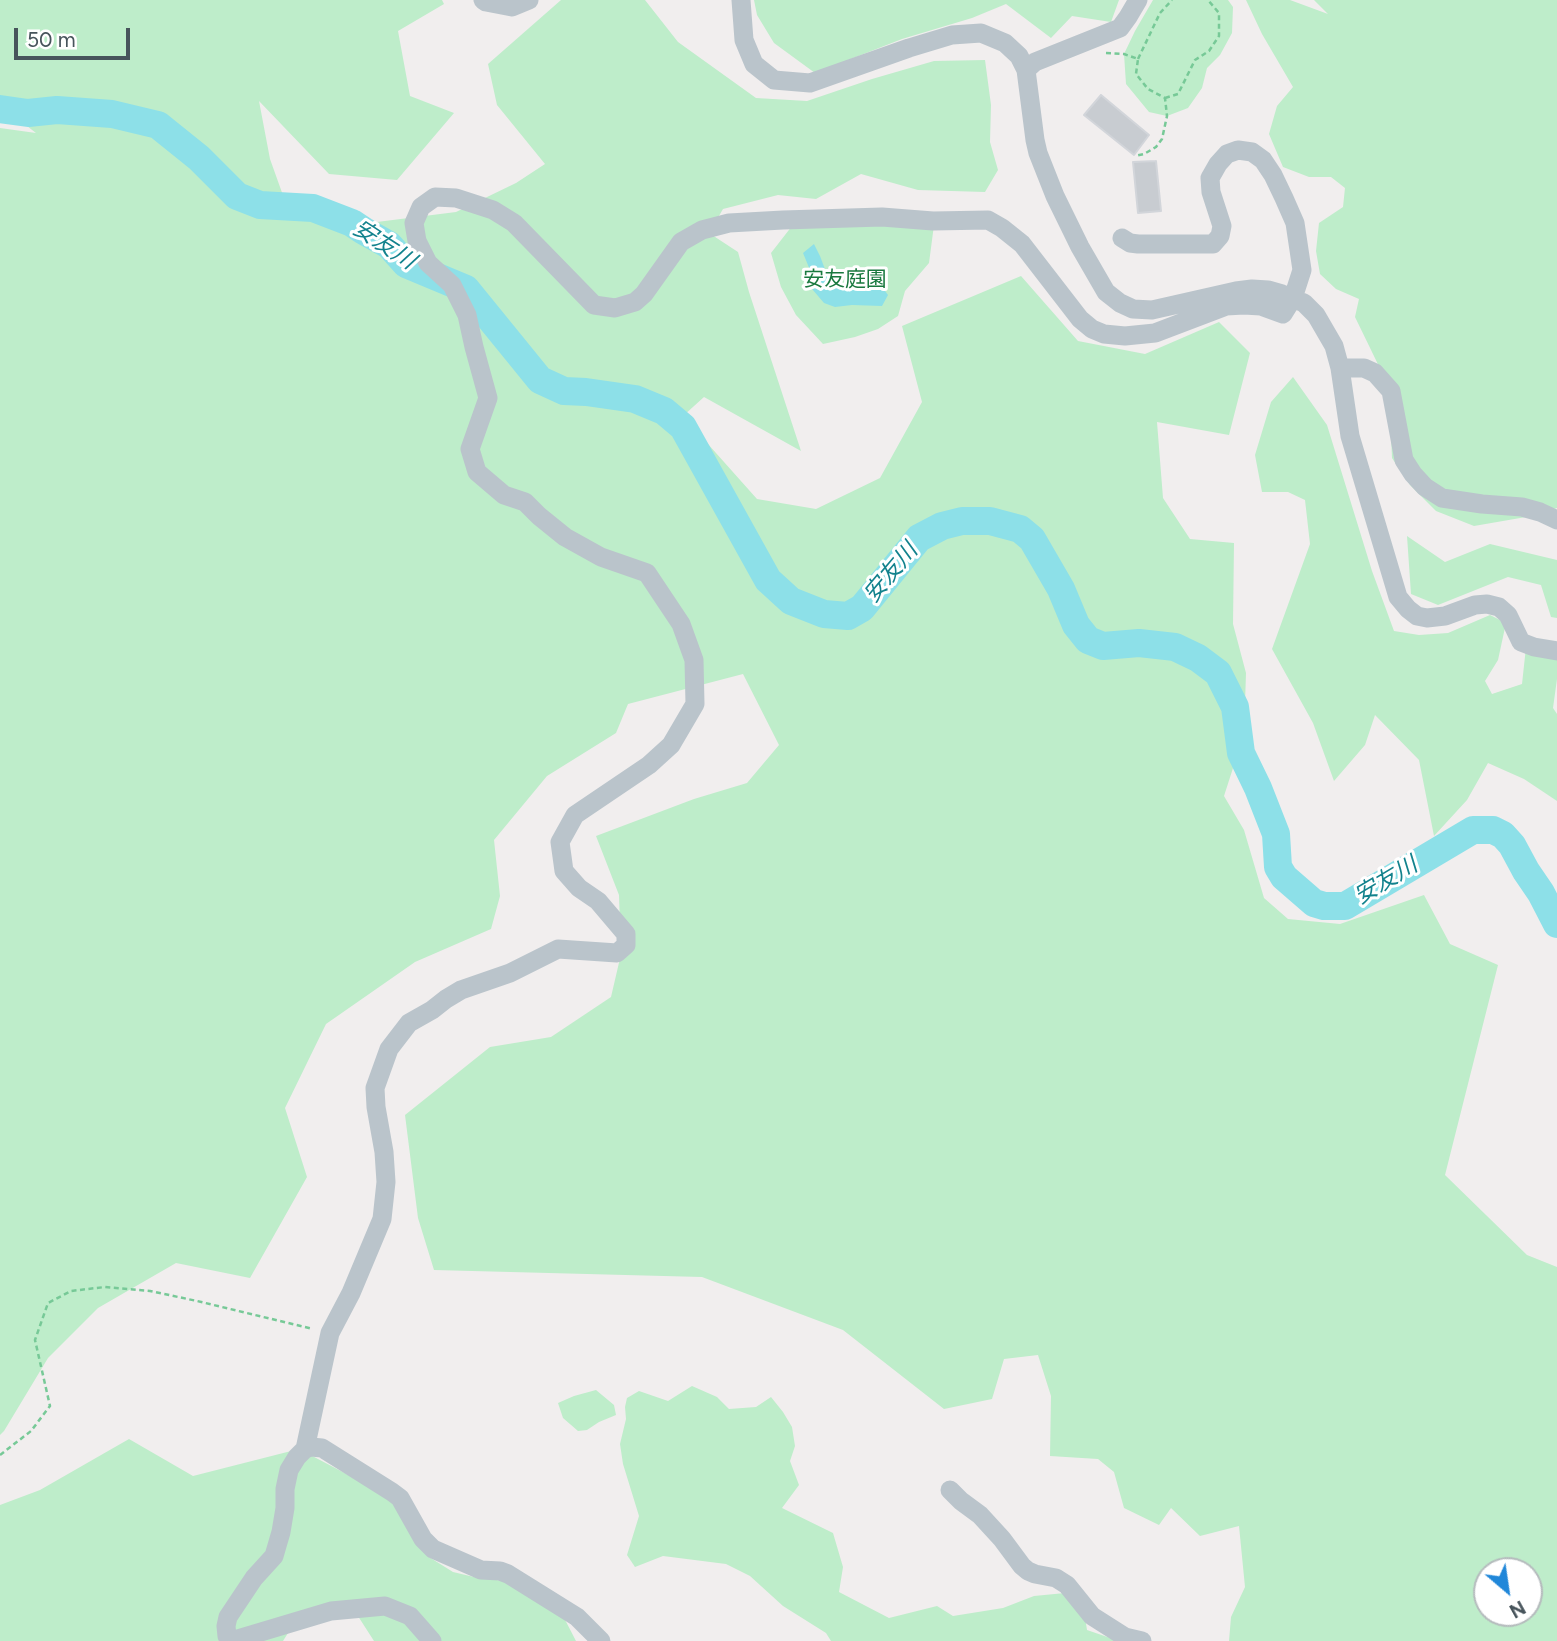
<!DOCTYPE html>
<html>
<head>
<meta charset="utf-8">
<style>
  body { margin:0 }
  #map { position:relative; width:1557px; height:1641px; overflow:hidden; background:#f1eeee; font-family:Figtree,sans-serif }
  canvas { display:block }
  .north { position:absolute; left:1473px; top:1557px; width:70px; height:70px; box-sizing:border-box; background:#fff; border:2px solid #b5bbbd; border-radius:50%; rotate:151deg; font-size:19px; font-weight:700; line-height:28px; text-align:center; color:#47545b }
  .north::after { content:''; display:block; margin:auto; width:24px; height:32px; background:#2087d9; clip-path:polygon(50% 0,100% 100%,50% 72%,0 100%) }
  .scale { position:absolute; left:14px; top:28px; width:116px; height:32px; box-sizing:border-box; border:4px solid #47545b; border-top:0; padding-left:9px; font-size:21px; line-height:24px; white-space:nowrap; color:#47545b; -webkit-text-stroke:5px #fff; paint-order:stroke }
</style>
</head>
<body>
<div id="map">
<canvas width="1557" height="1641"></canvas>
<div class="north">N</div>
<div class="scale">50 m</div>
</div>
<script>
const c = document.querySelector('canvas').getContext('2d');
c.lineJoin = 'round';
function paint(path, color) { c.fillStyle = color; c.fill(path, 'evenodd'); }
const poly = rows => new Path2D(rows.map(r => 'M' + r).join(''));
function strokePath(path, color, width, dash) { c.strokeStyle = color; c.lineWidth = width; c.lineCap = dash ? 'butt' : 'round'; c.setLineDash(dash || []); c.stroke(path); }
function write(font, color, halo, rows, align = 'center') {
  c.font = font + ' Figtree,"Noto Sans JP",sans-serif'; c.lineWidth = 6; c.setLineDash([]); c.textBaseline = 'middle'; c.strokeStyle = halo; c.fillStyle = color; for (const [text, x, y, turn = 0] of rows) {
    c.save(); c.translate(x, y); c.rotate((+turn || 0) * Math.PI / 180); c.textAlign = isNaN(turn) ? turn : align; if (halo) c.strokeText(text, 0, 0); c.fillText(text, 0, 0); c.restore();
  }
}
paint(poly([
  [0,0,442,0,444,4,398,31,410,96,454,113,397,180,329,174,259,101,270,159,290,215,369,223,456,212,516,183,545,164,497,105,488,64,561,0,645,0,678,42,756,98,807,101,872,79,934,61,985,60,991,105,990,142,998,170,985,192,918,190,861,174,816,199,778,195,723,209,709,233,738,252,749,292,801,451,704,397,683,416,757,499,816,509,880,478,922,402,902,326,1021,276,1078,341,1145,354,1219,322,1250,353,1229,435,1157,422,1163,498,1190,539,1234,543,1233,624,1246,673,1244,734,1224,796,1244,830,1264,898,1288,919,1340,924,1424,895,1450,944,1498,965,1445,1175,1527,1255,1557,1267,1557,1641,1229,1641,1231,1617,1245,1587,1239,1526,1200,1536,1171,1508,1159,1525,1124,1508,1114,1472,1098,1459,1050,1456,1051,1396,1038,1355,1004,1359,992,1399,944,1409,843,1330,702,1277,434,1270,418,1218,405,1115,490,1047,551,1037,611,997,621,954,619,895,596,836,694,799,747,783,779,745,743,674,628,704,616,733,547,776,494,840,500,896,491,929,415,962,326,1024,285,1108,307,1177,250,1278,176,1263,98,1308,48,1358,4,1431,0,1435,0,128,36,133,0,105],
  [1487,1571,1529,1571,1529,1613,1487,1613],
  [754,0,1119,0,1111,22,1072,16,1051,38,1006,4,972,18,902,39,815,73,774,43,757,15],
  [1153,0,1228,0,1233,7,1232,33,1220,55,1207,68,1202,88,1188,108,1167,116,1149,112,1126,84,1124,54,1135,31],
  [1246,0,1290,0,1328,14,1314,0,1557,0,1557,508,1526,517,1474,526,1436,511,1410,485,1392,458,1389,387,1355,317,1359,299,1336,289,1320,274,1316,251,1319,223,1343,207,1345,188,1331,177,1309,177,1283,167,1269,134,1277,106,1293,87,1262,34],
  [934,225,929,263,905,291,898,316,878,329,855,337,823,344,796,315,781,287,771,253,792,226],
  [1293,377,1327,425,1372,571,1394,631,1419,635,1448,633,1490,615,1506,623,1498,660,1485,681,1492,694,1522,684,1527,638,1557,650,1557,679,1553,708,1557,714,1557,801,1524,779,1488,763,1467,800,1434,836,1419,760,1375,715,1365,745,1334,781,1313,723,1272,649,1310,544,1305,500,1288,492,1262,492,1255,455,1271,402],
  [1407,536,1445,562,1490,544,1557,560,1557,618,1551,617,1541,585,1508,577,1438,605,1411,594],
  [692,1386,717,1397,729,1409,756,1407,771,1397,783,1412,792,1427,795,1446,790,1461,799,1485,782,1508,833,1533,843,1567,839,1592,889,1618,937,1606,953,1616,1003,1608,1034,1596,1065,1593,1085,1617,1087,1630,1119,1641,831,1641,826,1633,783,1606,750,1576,726,1564,663,1556,635,1567,627,1555,639,1516,623,1464,620,1444,626,1419,625,1407,627,1398,639,1391,668,1401],
  [596,1390,614,1405,616,1415,599,1422,587,1430,578,1431,563,1418,558,1403,574,1396],
  [129,1439,193,1476,299,1449,375,1489,398,1506,429,1557,453,1572,474,1577,504,1581,561,1612,576,1641,374,1641,356,1613,293,1625,283,1641,0,1641,0,1505,40,1490]
]), '#beedca');
paint(poly([
  [814,244,820,256,829,280,838,287,871,284,882,287,888,295,882,306,852,305,835,307,824,303,807,283,810,270,803,253]
]), '#8de0e8');
strokePath(poly([
  [0,109,28,113,57,110,112,114,158,125,199,158,237,196,260,205,313,208,352,223,364,231,389,245,406,264,466,289,540,380,564,391,586,392,635,399,664,411,683,427,768,580,791,601,824,614,848,616,862,608,919,538,942,526,962,521,990,521,1020,529,1032,539,1061,589,1076,625,1088,640,1103,646,1139,643,1175,647,1198,658,1218,673,1235,707,1241,753,1258,788,1276,834,1278,867,1284,877,1314,903,1324,906,1345,906,1473,830,1493,830,1503,835,1512,845,1526,871,1541,893,1557,924]
]), '#8de0e8', 28);
const building = poly([
  [1101,95,1149,135,1134,155,1084,115,1101,95],
  [1156,161,1161,211,1138,213,1133,162,1156,161]
]);
paint(building, '#c8ccd1');
strokePath(building, '#d2d5da', 2);
strokePath(poly([
  [1106,53,1124,54,1138,59,1136,74,1148,89,1165,98,1167,116,1162,139,1156,147,1144,154,1135,156],
  [1138,59,1160,13,1172,0],
  [1165,98,1178,94,1195,60,1209,51,1219,36,1219,13,1208,0],
  [0,1455,31,1431,50,1406,35,1340,48,1303,71,1291,105,1287,150,1291,197,1301,313,1329]
]), '#77c997', 2.5, [5, 3.5]);
strokePath(poly([
  [483,0,486,2,512,7,529,0],
  [741,0,744,40,754,64,774,80,810,83,909,48,952,35,981,33,1005,43,1019,56,1026,70,1035,140,1038,153,1055,196,1080,247,1106,292,1120,303,1133,309,1152,310,1236,291,1252,289,1268,290,1282,294,1304,303,1316,315,1334,346,1340,368,1350,436,1398,597,1408,609,1417,616,1427,618,1445,616,1475,605,1487,604,1499,607,1508,615,1521,642,1534,647,1557,651],
  [1026,70,1035,62,1120,28,1128,17,1138,0],
  [1340,368,1364,368,1375,373,1391,391,1404,460,1413,474,1425,487,1442,498,1482,504,1522,507,1540,512,1557,520],
  [305,1449,330,1333,351,1293,382,1219,386,1182,384,1152,376,1107,375,1088,389,1049,409,1023,432,1010,446,999,461,990,510,973,558,949,617,953,626,945,626,934,598,901,579,888,564,871,560,842,575,815,649,765,671,745,695,704,694,660,681,624,647,573,601,557,565,537,539,516,525,502,504,495,477,472,470,449,488,398,474,347,467,315,452,285,428,263,417,241,414,223,421,207,435,197,456,198,493,210,514,223,594,305,615,308,635,302,644,294,681,242,702,230,729,223,783,220,882,217,933,221,988,220,1002,228,1022,244,1080,319,1092,329,1104,334,1125,336,1155,333,1226,306,1244,305,1261,306,1283,314,1293,298,1302,270,1295,223,1284,198,1273,175,1263,160,1252,152,1238,150,1227,154,1218,164,1210,178,1211,192,1222,226,1220,236,1213,244,1138,244,1130,243,1122,238],
  [950,1490,961,1501,980,1515,1002,1539,1022,1566,1028,1571,1035,1574,1056,1578,1067,1585,1092,1616,1125,1637,1142,1641],
  [432,1641,410,1616,385,1606,331,1611,234,1640,227,1636,226,1626,228,1617,254,1578,274,1556,281,1532,285,1508,285,1489,289,1470,297,1457,305,1449,311,1447,322,1448,392,1492,400,1498,423,1539,433,1549,481,1570,500,1571,508,1574,577,1617,601,1641]
]), '#bac4cb', 19);
write('21px', '#1a793f', '#fff', [
  ["安友庭園",845,280]
]);
write('italic 23px', '#12828d', '#fff', [
  ["安友川",384,245,33],
  ["安友川",891,573,-50],
  ["安友川",1386,881,-31]
]);
</script>
</body>
</html>
